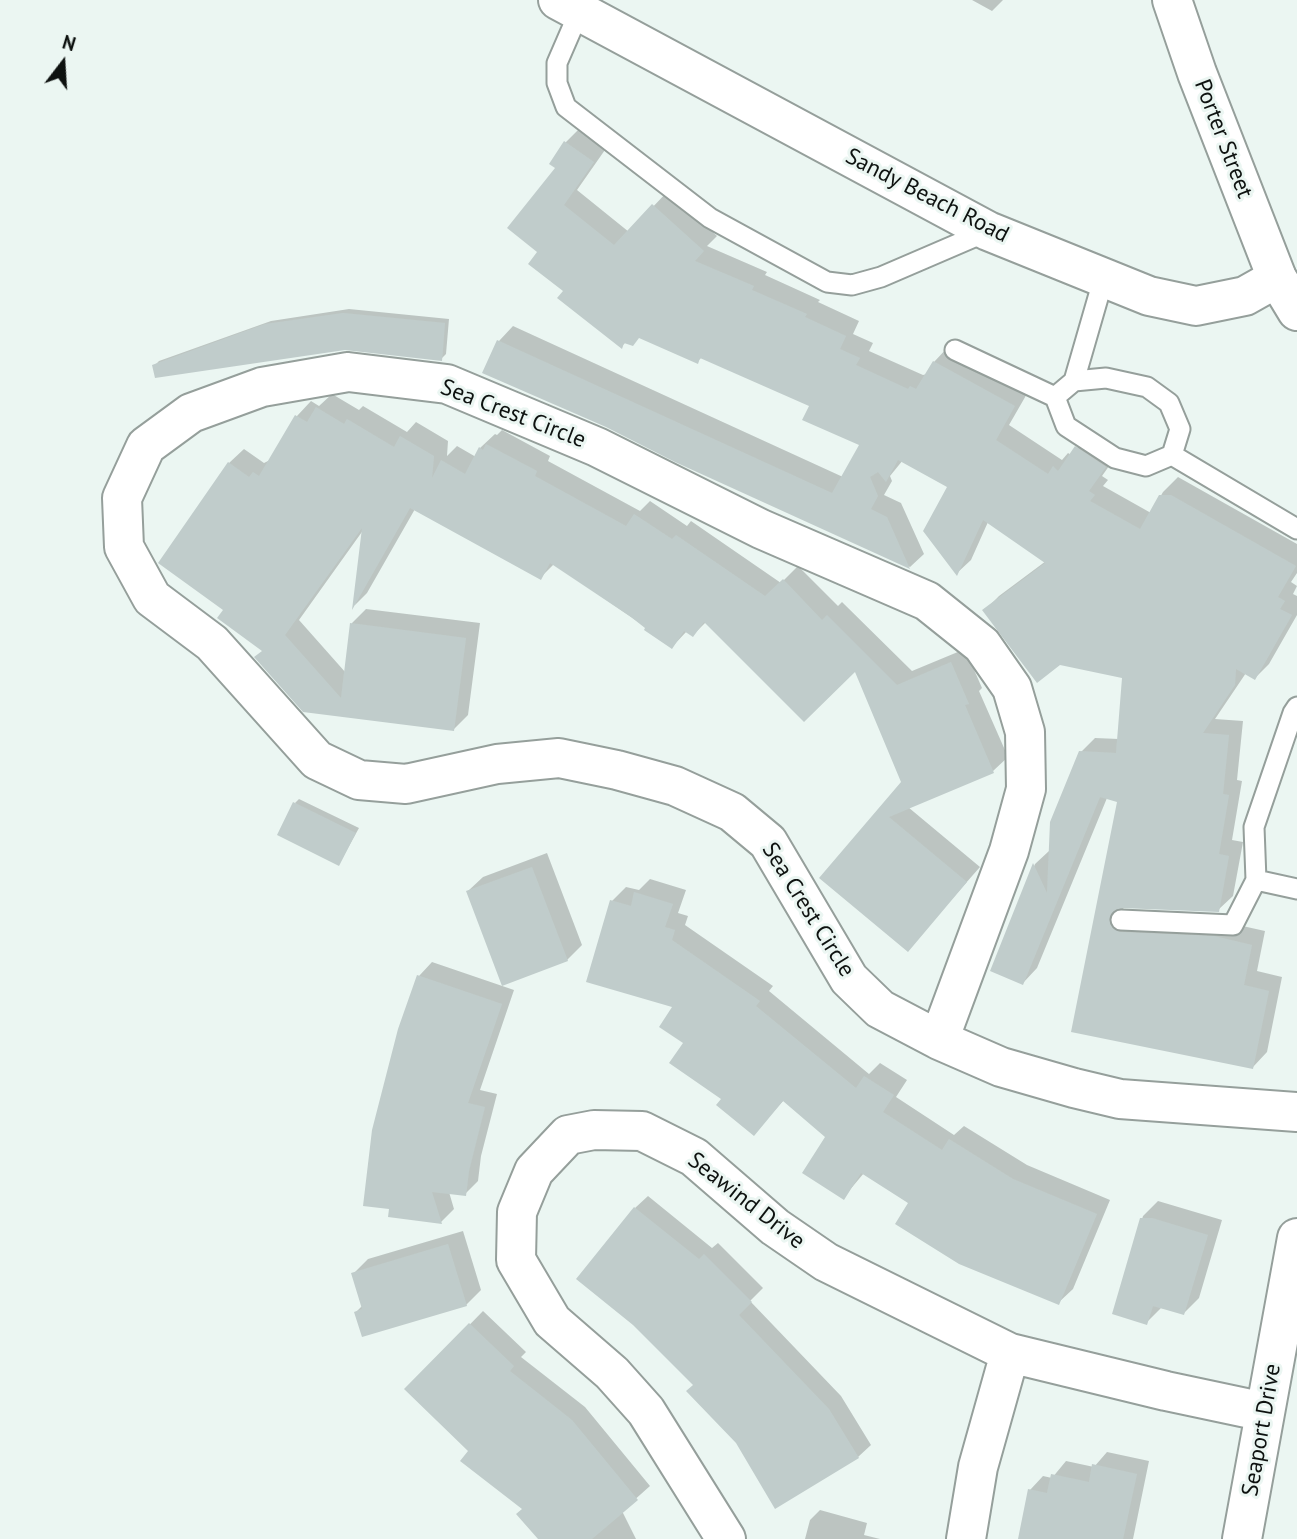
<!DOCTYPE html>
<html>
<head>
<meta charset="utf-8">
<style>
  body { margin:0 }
  #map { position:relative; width:1297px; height:1539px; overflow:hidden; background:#ebf6f2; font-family:"PT Sans",sans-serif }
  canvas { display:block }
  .north { position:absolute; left:28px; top:28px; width:70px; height:70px; -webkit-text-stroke:5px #ebf6f2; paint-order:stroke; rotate:17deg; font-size:19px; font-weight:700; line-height:28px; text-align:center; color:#0e1210 }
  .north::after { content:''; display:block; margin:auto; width:24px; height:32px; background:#0e1210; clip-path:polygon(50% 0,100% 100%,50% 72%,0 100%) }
</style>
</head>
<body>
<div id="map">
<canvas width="1297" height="1539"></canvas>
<div class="north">N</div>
</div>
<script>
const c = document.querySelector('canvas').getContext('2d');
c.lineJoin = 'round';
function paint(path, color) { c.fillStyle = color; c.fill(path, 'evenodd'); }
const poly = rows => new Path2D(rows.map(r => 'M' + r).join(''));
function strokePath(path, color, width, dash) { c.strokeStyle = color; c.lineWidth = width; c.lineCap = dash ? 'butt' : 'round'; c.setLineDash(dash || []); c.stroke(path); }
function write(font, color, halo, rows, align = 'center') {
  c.font = font + ' "PT Sans",sans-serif'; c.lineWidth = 6; c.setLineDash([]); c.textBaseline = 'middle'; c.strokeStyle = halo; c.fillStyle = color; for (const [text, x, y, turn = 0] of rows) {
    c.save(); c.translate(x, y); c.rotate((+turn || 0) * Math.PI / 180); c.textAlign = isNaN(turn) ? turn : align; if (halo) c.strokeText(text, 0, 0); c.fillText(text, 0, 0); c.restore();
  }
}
paint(poly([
  [972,0,1003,0,992,11],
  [580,128,607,147,577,190,629,232,668,191,717,236,707,246,767,272,765,275,820,300,818,302,859,321,853,334,873,343,869,351,923,375,927,374,934,362,948,347,1028,392,1009,425,1062,460,1068,453,1071,455,1090,433,1119,452,1102,476,1108,480,1103,486,1151,513,1163,492,1178,477,1297,544,1297,573,1291,582,1297,586,1293,594,1297,596,1297,615,1269,664,1255,678,1246,673,1215,719,1243,721,1237,780,1242,781,1232,840,1243,842,1233,896,1218,910,1123,906,1124,912,1229,923,1265,931,1257,971,1282,977,1267,1052,1253,1067,1073,1031,1119,801,1107,798,1037,968,1023,983,992,970,1035,864,1049,851,1050,854,1081,752,1095,738,1119,739,1124,676,985,610,999,596,1046,561,988,522,971,560,957,573,950,486,903,460,890,476,892,481,884,495,901,503,924,554,910,567,676,460,606,425,484,372,499,341,513,326,843,477,862,444,811,405,702,357,697,362,640,337,626,342,621,347,565,291,540,252,557,168,566,142],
  [349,309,449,319,446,354,441,359,345,349,154,366,159,361,271,321],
  [332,394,359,410,363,406,407,432,416,422,448,441,447,456,457,446,476,457,480,448,495,434,497,435,502,430,550,456,548,461,640,511,650,501,687,526,691,521,781,583,798,566,838,606,842,602,912,671,965,649,982,688,979,691,1008,757,993,771,908,807,980,867,907,950,822,878,903,782,856,669,706,622,693,635,687,631,672,647,647,628,554,564,541,577,415,509,367,593,355,605,364,529,299,620,346,673,352,623,366,609,480,623,468,715,454,729,304,710,264,650,226,609,229,463,244,449,264,463,270,460,297,416,311,401,319,406],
  [299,799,359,828,339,864,295,803],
  [547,853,582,945,567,960,468,891,483,877],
  [650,879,686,890,678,913,688,916,685,925,773,986,769,991,869,1074,880,1063,907,1080,896,1097,954,1135,964,1126,1027,1165,1110,1200,1073,1289,1058,1303,864,1173,843,1198,827,1137,784,1100,754,1133,724,1099,685,1042,675,1006,612,901,626,887,639,890],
  [432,962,514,990,480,1090,497,1094,481,1156,478,1181,465,1194,449,1192,454,1209,441,1222,390,1216,419,976],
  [648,1196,712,1248,718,1243,763,1288,750,1301,841,1396,871,1445,858,1457,737,1442,695,1385,635,1208],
  [1158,1201,1222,1220,1199,1298,1184,1313,1161,1308,1146,1323,1114,1313,1143,1216],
  [463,1231,481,1290,466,1305,356,1312,362,1306,353,1274,368,1259],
  [483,1311,526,1352,521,1357,585,1407,650,1486,622,1511,636,1539,540,1539,524,1508,470,1450,407,1389],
  [1107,1452,1149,1461,1133,1539,1024,1539,1030,1490,1043,1476,1052,1478,1066,1461,1094,1467],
  [820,1510,867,1523,864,1535,880,1539,805,1539,810,1520]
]), '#0003');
paint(poly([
  [564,141,594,162,564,205,614,245,652,204,704,251,695,261,754,286,752,290,807,314,805,317,846,336,840,349,860,358,856,365,908,389,910,386,916,389,933,361,1015,406,996,440,1048,474,1053,466,1058,471,1075,446,1106,467,1089,491,1095,495,1090,501,1140,529,1159,495,1171,495,1296,566,1278,597,1285,601,1280,609,1292,615,1255,680,1236,669,1235,685,1203,733,1229,735,1223,794,1229,795,1219,854,1229,856,1219,912,1122,908,1115,910,1109,919,1111,926,1120,932,1214,936,1252,945,1244,985,1269,991,1253,1069,1071,1032,1117,802,1100,797,1023,985,990,971,1033,863,1047,893,1050,822,1079,751,1116,753,1122,678,1060,665,1037,683,982,610,1045,563,983,520,957,576,923,531,947,487,898,460,886,482,878,472,870,477,878,496,871,509,887,517,910,569,675,462,606,427,482,373,497,340,832,493,859,445,802,420,809,406,700,358,698,364,639,338,633,346,624,343,622,349,557,298,563,291,528,264,537,252,507,228,555,168,549,164],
  [343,313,445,323,442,361,345,350,155,378,152,365,265,324],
  [316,407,344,424,347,419,394,447,400,436,434,456,432,478,441,460,465,474,479,447,483,450,486,444,537,471,535,476,626,526,634,514,672,539,676,535,765,596,783,579,822,620,827,615,897,685,951,662,969,704,965,705,994,773,889,817,967,882,908,952,819,878,901,782,855,672,804,722,704,622,693,637,684,631,672,649,644,630,645,628,631,617,550,563,541,580,410,508,352,610,362,528,285,635,341,698,350,623,466,638,454,731,303,712,254,657,262,651,217,618,223,610,158,563,228,462,249,477,253,472,259,476,295,415,307,422],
  [293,802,356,833,339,866,277,835],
  [532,867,568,961,502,986,466,891],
  [634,892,673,904,665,927,675,930,672,940,760,1001,756,1006,856,1088,864,1076,894,1095,883,1112,942,1150,949,1139,1013,1179,1097,1214,1059,1305,959,1264,895,1224,908,1203,861,1173,844,1200,802,1173,825,1137,783,1101,754,1136,716,1105,721,1099,669,1063,683,1043,659,1027,672,1007,586,982,610,900,631,906],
  [417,975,502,1004,468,1103,485,1107,469,1171,466,1196,432,1192,442,1224,388,1217,389,1209,363,1206,372,1130,398,1029],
  [634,1207,699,1259,704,1254,752,1302,739,1315,829,1409,859,1458,775,1509,736,1443,686,1391,693,1385,633,1325,576,1279],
  [1140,1218,1152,1218,1208,1235,1184,1315,1153,1306,1147,1325,1112,1314],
  [448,1244,467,1306,362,1337,354,1312,362,1309,351,1273],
  [469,1323,514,1366,510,1371,572,1420,638,1500,592,1539,538,1539,516,1514,522,1509,460,1461,468,1451,404,1389],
  [1092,1464,1137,1474,1123,1539,1018,1539,1028,1489,1047,1493,1051,1474,1089,1482]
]), '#c0cccb');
const service = poly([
  [580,10,557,63,557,83,566,107,710,218,827,282,852,285,881,277,988,231],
  [955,350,1055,397,1066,426,1115,458,1146,466,1172,455,1180,429,1169,403,1147,387,1106,378,1074,381,1055,397],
  [1074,381,1104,277],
  [1172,455,1297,529],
  [1256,880,1297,889],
  [1121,920,1233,925,1256,880,1254,827,1293,713,1297,707]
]);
const minor = poly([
  [558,0,988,231,1149,296,1196,306,1245,296,1277,278],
  [348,372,447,384,597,447,761,529,927,601,982,645,1012,688,1025,732,1026,789,1009,851,939,1040,880,1009,849,979,768,842,732,812,675,786,617,770,559,758,497,764,406,784,359,780,317,760,212,643,152,598,124,547,122,498,146,446,191,413,262,387,348,372],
  [939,1040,1001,1067,1074,1088,1120,1099,1297,1112],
  [726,1539,646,1411,612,1373,552,1321,516,1260,517,1212,534,1171,568,1135,594,1130,642,1131,694,1157,775,1227,826,1262,1010,1353,1166,1391,1265,1412],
  [966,1539,978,1467,1010,1353],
  [1242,1539,1297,1238]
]);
const tertiary = poly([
  [1172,0,1197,73,1277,278,1297,311]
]);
strokePath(service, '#959f9b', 23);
strokePath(minor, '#959f9b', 42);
strokePath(tertiary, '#959f9b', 42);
strokePath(service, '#fff', 19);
strokePath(minor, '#fff', 38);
strokePath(tertiary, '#fff', 38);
write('23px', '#0e1210', '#ebf6f2', [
  ["Porter Street",1223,139,69],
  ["Sandy Beach Road",927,196,27],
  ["Sea Crest Circle",513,414,21],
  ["Sea Crest Circle",808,910,58],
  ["Seawind Drive",746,1201,38],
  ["Seaport Drive",1262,1430,-80]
]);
</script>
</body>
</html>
